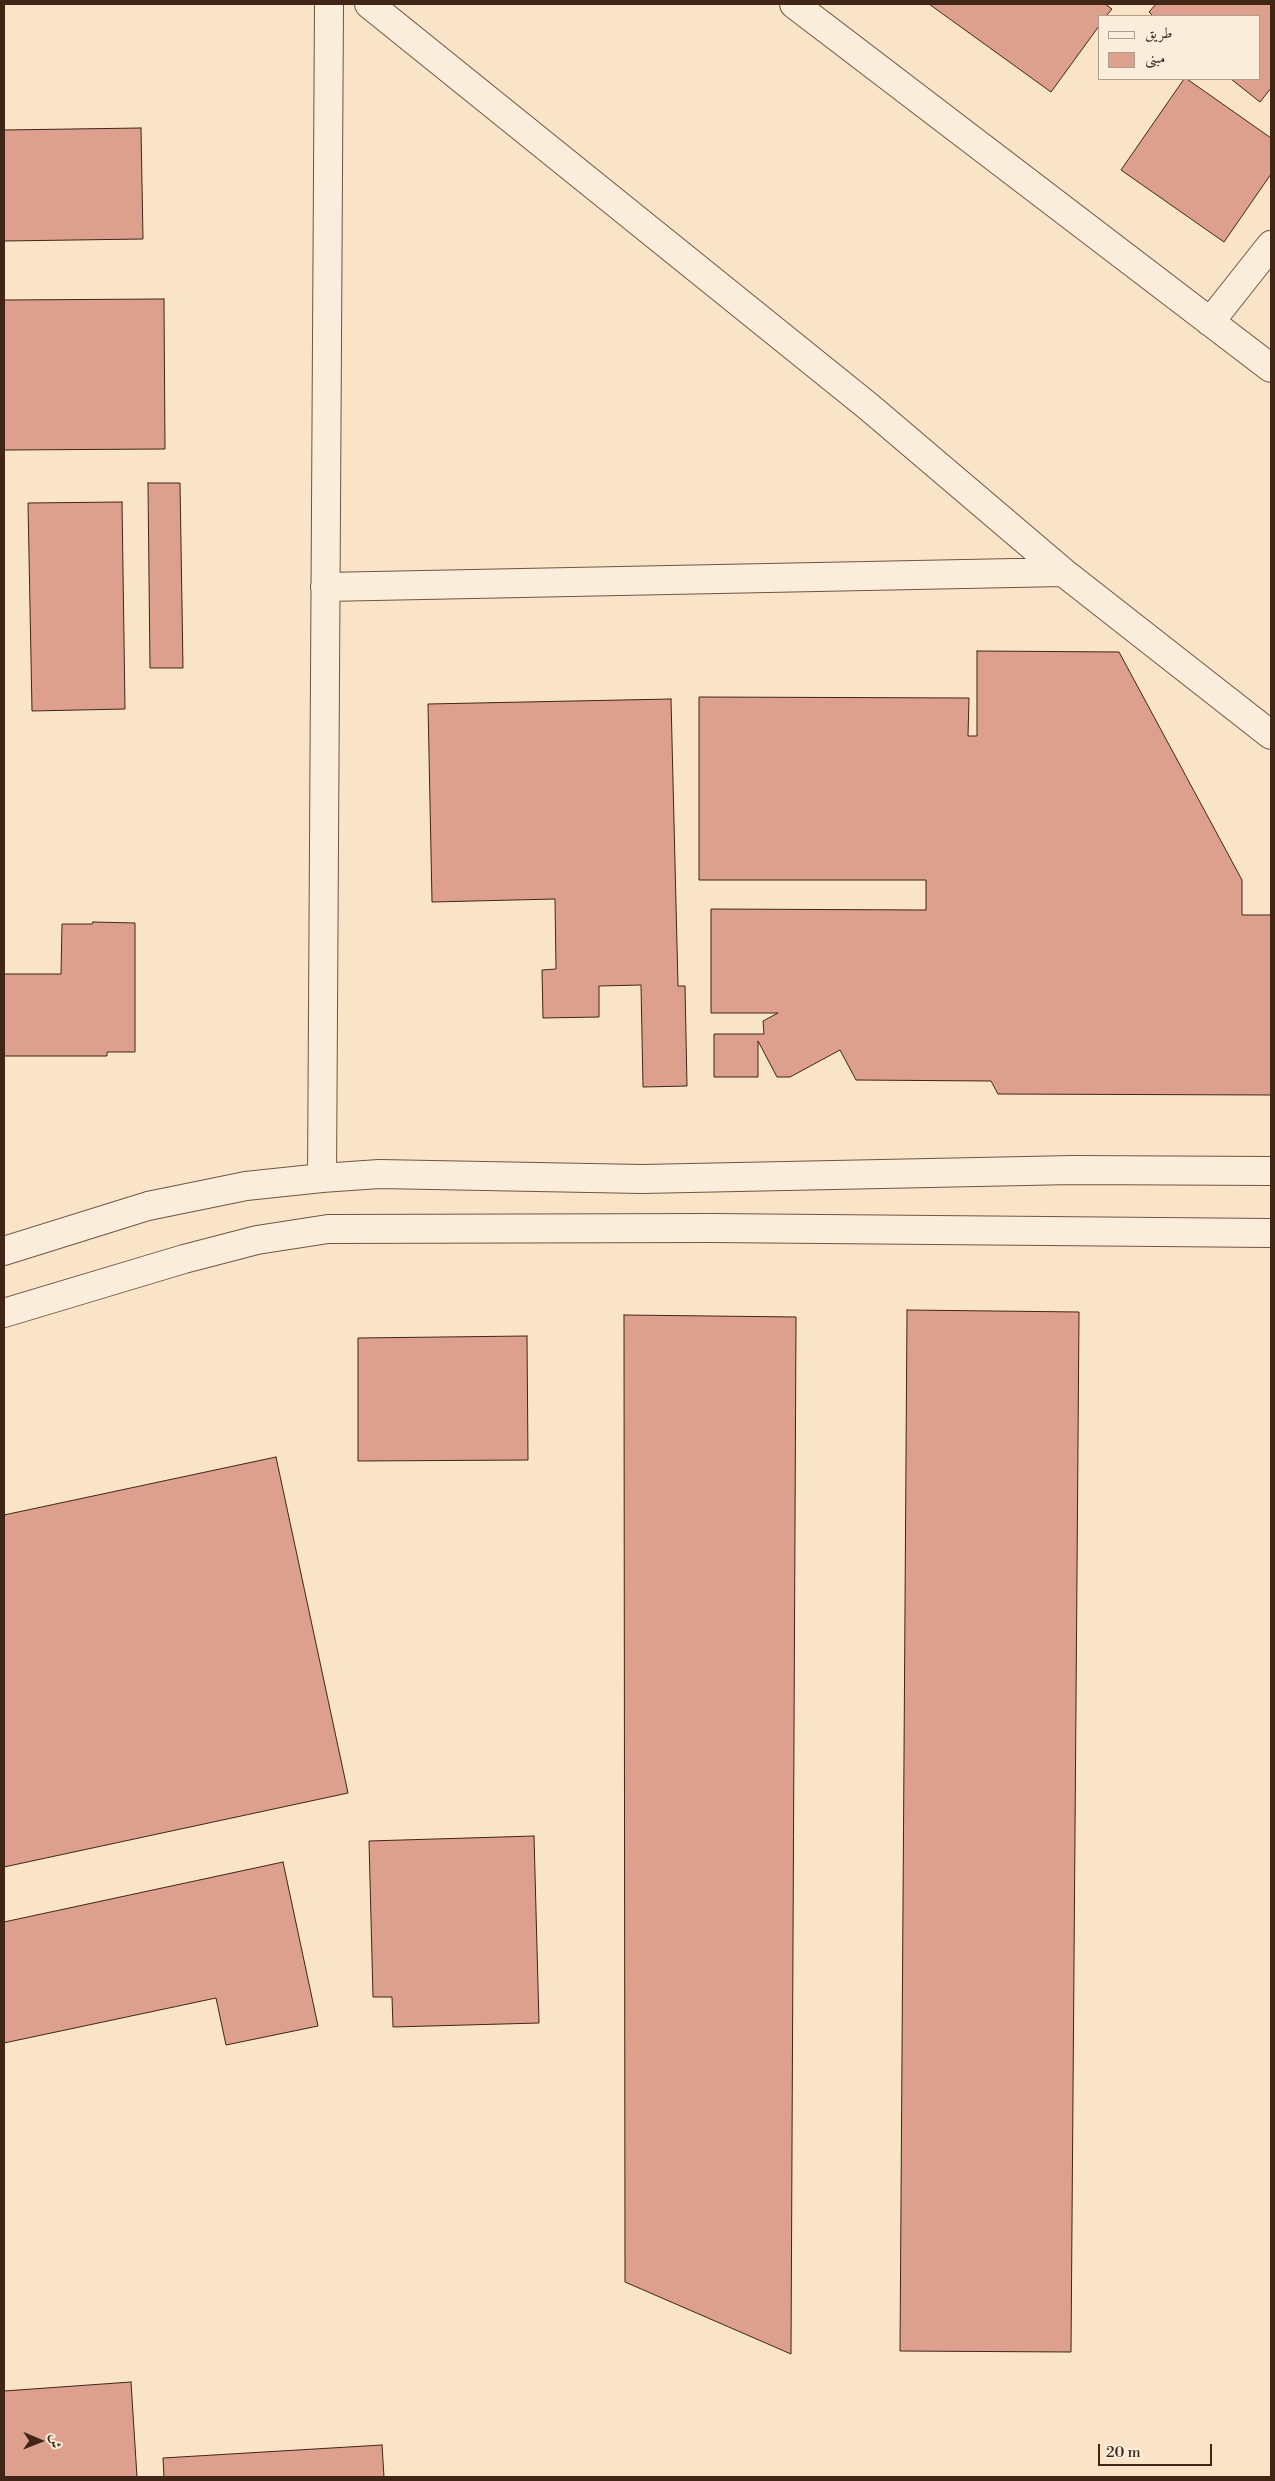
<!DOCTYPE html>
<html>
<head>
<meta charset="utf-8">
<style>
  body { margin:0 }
  #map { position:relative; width:1275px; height:2481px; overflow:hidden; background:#f9e4c7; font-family:"Libre Bodoni",Amiri,serif }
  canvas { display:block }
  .frame { position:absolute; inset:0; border:5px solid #412516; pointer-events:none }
  .legend { position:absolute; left:1098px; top:15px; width:162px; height:65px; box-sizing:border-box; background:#fbeddb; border:1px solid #b19d8c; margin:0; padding:6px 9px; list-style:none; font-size:15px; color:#412516 }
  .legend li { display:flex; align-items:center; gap:10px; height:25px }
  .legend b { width:25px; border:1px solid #b19d8c }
  .north { position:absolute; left:15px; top:2416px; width:50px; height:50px; -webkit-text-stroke:4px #fbeddb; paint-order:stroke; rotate:91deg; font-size:14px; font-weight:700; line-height:20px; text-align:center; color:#412516 }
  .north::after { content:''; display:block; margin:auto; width:18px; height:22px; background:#412516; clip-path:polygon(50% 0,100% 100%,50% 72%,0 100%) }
  .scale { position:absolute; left:1098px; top:2444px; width:114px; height:22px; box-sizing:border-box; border:2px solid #412516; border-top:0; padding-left:6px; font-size:15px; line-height:18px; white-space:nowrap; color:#412516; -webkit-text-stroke:4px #fbeddb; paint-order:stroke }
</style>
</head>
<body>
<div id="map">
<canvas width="1275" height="2481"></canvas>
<div class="frame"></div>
<ul class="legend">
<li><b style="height:6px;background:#fbeddb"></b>طريق</li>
<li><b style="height:14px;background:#dca08d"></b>مبنى</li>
</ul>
<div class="north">ش</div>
<div class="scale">20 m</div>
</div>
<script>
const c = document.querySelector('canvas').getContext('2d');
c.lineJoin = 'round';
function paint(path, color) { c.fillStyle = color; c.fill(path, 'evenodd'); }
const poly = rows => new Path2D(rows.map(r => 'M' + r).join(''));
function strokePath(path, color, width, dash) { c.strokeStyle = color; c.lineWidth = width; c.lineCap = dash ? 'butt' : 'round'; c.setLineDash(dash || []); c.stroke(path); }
const building = poly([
  [929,4,1105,4,1112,9,1106,16,1099,16,1099,26,1051,92,929,4],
  [1156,4,1271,4,1271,88,1260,102,1231,79,1259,79,1259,16,1153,16,1149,12,1156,4],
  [1184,79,1187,79,1271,138,1271,174,1224,242,1121,170,1184,79],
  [141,128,143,239,4,241,4,130,141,128],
  [164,299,165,449,4,450,4,300,164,299],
  [148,483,180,483,183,668,150,668,148,483],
  [122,502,125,709,32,711,28,503,122,502],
  [977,651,1119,652,1242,880,1242,915,1271,915,1271,1095,998,1094,991,1081,856,1080,840,1050,790,1077,777,1077,758,1041,758,1077,714,1077,714,1034,764,1034,763,1021,778,1013,711,1013,711,909,926,910,926,880,699,880,699,697,969,698,968,736,977,736,977,651],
  [671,699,678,986,685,986,687,1086,643,1087,641,985,599,986,599,1017,543,1018,542,970,556,969,555,899,432,902,428,704,671,699],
  [93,922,135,923,135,1052,107,1052,107,1056,4,1056,4,974,61,974,62,924,92,924,93,922],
  [907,1310,1079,1312,1071,2352,900,2351,907,1310],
  [624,1315,796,1317,791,2354,625,2282,624,1315],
  [527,1336,528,1460,358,1461,358,1338,527,1336],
  [276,1457,348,1793,4,1867,4,1515,276,1457],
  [534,1836,539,2023,393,2027,392,1997,373,1997,369,1841,534,1836],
  [283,1862,318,2026,226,2045,216,1998,4,2043,4,1922,283,1862],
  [131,2382,137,2477,4,2477,4,2391,131,2382],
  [382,2445,384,2477,164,2477,163,2458,382,2445]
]);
paint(building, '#dca08d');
strokePath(building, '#412516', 1);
const minor = poly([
  [369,4,869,407,1063,572,1271,735],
  [794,4,1271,368],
  [1210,322,1271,245],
  [325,587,1063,572],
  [322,1178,329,4],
  [4,1251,148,1206,246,1186,322,1178,379,1174,642,1179,1073,1170,1271,1171],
  [4,1313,184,1259,257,1240,328,1229,711,1228,1271,1233]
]);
strokePath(minor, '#6f5542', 30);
strokePath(minor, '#fbeddb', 28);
</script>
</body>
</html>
